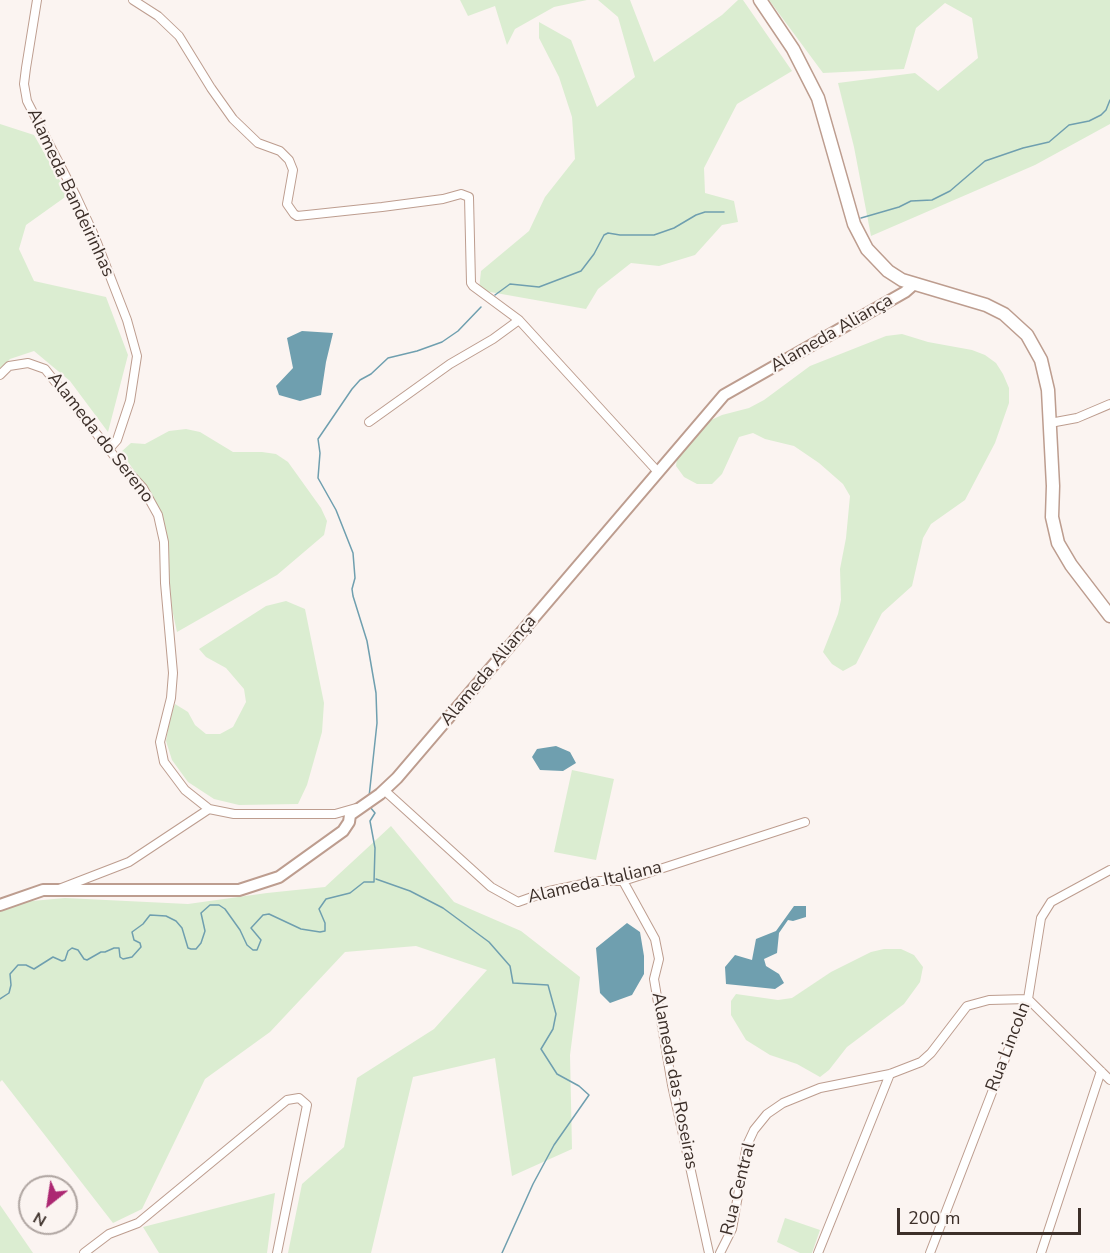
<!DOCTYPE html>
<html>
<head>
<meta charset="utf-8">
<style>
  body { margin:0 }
  #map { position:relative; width:1110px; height:1253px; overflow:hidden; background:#fbf4f1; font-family:"Nunito Sans",sans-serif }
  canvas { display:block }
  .north { position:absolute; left:18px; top:1175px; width:60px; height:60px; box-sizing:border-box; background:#fbf4f1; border:2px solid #afa5a1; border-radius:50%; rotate:210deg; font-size:16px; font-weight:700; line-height:24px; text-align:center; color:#3c2f29 }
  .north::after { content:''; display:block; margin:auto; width:21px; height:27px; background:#ac2872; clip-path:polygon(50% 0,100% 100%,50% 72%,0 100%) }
  .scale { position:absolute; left:897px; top:1208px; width:184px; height:27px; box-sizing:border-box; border:3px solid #3c2f29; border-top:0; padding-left:8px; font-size:18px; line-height:21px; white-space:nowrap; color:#3c2f29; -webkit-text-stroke:4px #fbf4f1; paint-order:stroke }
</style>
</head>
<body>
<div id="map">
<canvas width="1110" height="1253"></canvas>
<div class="north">N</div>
<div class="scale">200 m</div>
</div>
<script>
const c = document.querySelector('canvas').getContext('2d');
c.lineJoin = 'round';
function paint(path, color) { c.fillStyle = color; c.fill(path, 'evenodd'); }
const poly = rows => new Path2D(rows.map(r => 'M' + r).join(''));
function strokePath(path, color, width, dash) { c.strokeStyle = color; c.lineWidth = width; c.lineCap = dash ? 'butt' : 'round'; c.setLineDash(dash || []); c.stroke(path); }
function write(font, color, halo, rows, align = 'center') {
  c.font = font + ' "Nunito Sans",sans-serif'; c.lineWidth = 4.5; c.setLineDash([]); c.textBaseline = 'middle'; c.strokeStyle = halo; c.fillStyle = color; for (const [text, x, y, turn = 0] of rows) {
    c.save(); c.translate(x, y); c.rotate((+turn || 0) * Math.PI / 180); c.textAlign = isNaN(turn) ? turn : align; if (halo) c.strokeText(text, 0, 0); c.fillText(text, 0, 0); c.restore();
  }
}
paint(poly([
  [460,0,587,0,554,7,515,29,507,45,495,6,468,16],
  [598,0,630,0,654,62,722,15,738,0,743,0,792,71,737,104,704,168,705,193,734,201,738,222,722,225,695,255,659,266,631,263,598,289,586,309,479,290,481,271,529,231,545,197,575,159,572,117,559,77,539,38,539,22,571,40,597,107,635,77,618,17],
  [769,0,1110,0,1110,124,1035,165,871,236,854,147,838,83,915,73,938,91,978,58,972,18,945,3,916,28,904,69,823,73],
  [0,124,34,135,68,195,26,225,19,249,34,281,106,297,128,355,108,432,70,381,34,351,10,359,0,369],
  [902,334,928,342,972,350,985,355,996,363,1003,374,1009,388,1009,403,995,443,965,500,931,524,923,538,912,586,882,613,856,664,843,671,832,664,823,652,838,614,841,600,840,569,846,538,850,496,843,484,819,463,794,446,765,439,753,433,739,437,722,474,712,484,697,484,684,477,676,466,678,452,709,421,722,415,749,408,764,400,810,366,886,336],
  [186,429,200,432,233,452,262,452,276,454,288,462,321,508,327,521,324,535,277,575,177,632,172,609,165,530,155,500,121,452,131,443,145,444,169,431],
  [286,601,305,609,324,703,322,732,307,785,298,804,239,805,214,799,188,782,172,760,166,741,170,717,175,704,188,712,195,725,206,734,220,734,233,727,246,702,244,689,226,668,206,657,199,649,266,606],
  [572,770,614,779,596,860,554,852],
  [391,826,454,902,521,931,580,977,570,1055,572,1149,512,1176,495,1058,413,1077,371,1253,288,1253,302,1184,344,1147,357,1078,434,1029,487,970,416,946,345,952,270,1032,205,1079,142,1209,113,1223,2,1080,0,1082,0,909,10,903,65,898,188,904,267,893,325,887],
  [884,949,901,949,914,955,923,967,920,982,904,1004,847,1047,829,1070,820,1077,797,1064,770,1055,746,1040,731,1015,731,1001,736,994,778,1000,792,998,831,972,871,952],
  [275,1193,267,1253,159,1253,143,1227],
  [0,1205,33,1253,0,1253],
  [785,1218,820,1230,812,1253,800,1253,777,1242]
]), '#dbedd1');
paint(poly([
  [302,331,333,333,326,362,321,395,300,401,279,395,276,386,293,368,287,338],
  [556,746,570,752,576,763,563,771,540,770,532,757,537,749],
  [794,906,806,906,806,917,793,921,788,920,779,933,777,953,764,959,766,966,779,974,784,983,775,989,726,984,725,967,735,955,752,960,756,939,776,931],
  [627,923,640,932,644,956,644,974,632,995,610,1003,600,993,596,948]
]), '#6f9faf');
strokePath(poly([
  [861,218,899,207,911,201,932,200,950,191,985,161,1023,148,1049,142,1069,125,1089,121,1101,115,1106,110,1110,100],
  [495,295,510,284,539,287,581,271,594,254,604,235,608,233,620,235,654,235,674,228,696,215,705,212,724,212],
  [369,797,377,723,376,693,367,641,353,596,352,589,355,578,353,553,336,510,318,478,320,453,318,439,352,389,360,380,371,374,388,358,417,351,442,342,458,331,481,307],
  [376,879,410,891,443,908,489,942,510,966,513,983,548,985,556,1014,553,1029,541,1049,557,1074,579,1086,589,1095,554,1145,533,1184,502,1253],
  [0,999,9,993,11,985,10,974,18,965,26,965,34,969,53,957,62,961,65,960,68,951,72,948,78,950,84,959,87,960,101,952,105,952,114,948,119,948,120,957,123,959,132,957,141,947,140,943,134,940,132,932,143,924,150,915,166,916,176,921,182,928,188,948,191,949,196,949,201,943,205,931,201,913,210,905,219,905,225,909,240,930,247,945,253,950,257,950,261,940,251,928,263,915,269,914,301,929,320,932,325,931,325,923,319,909,326,899,350,893,364,882,374,882,375,848,370,821,375,813,370,807]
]), '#6f9faf', 1.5);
const street = poly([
  [37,0,26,68,24,84,27,101,76,196,94,235,127,320,137,356,130,401,117,440,109,449],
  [133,0,158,16,179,36,211,88,233,119,258,143,280,151,289,160,293,170,287,204,294,214,297,216,307,215,382,207,443,199,461,194,469,197,471,283,473,286,519,320,658,472],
  [0,375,9,366,28,363,45,369,119,462,143,488,158,515,164,542,165,583,173,673,171,698,160,742,164,762,185,790,209,809,234,814,335,814,356,808],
  [369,422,450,364,493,339,519,320],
  [1050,423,1077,418,1110,404],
  [384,790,491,887,518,902,549,891,597,881,623,881,805,822],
  [623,881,655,939,659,959,654,979,672,1085,709,1253],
  [59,889,129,862,209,809],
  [84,1253,109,1234,138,1223,287,1100,299,1098,307,1105,277,1253],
  [720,1253,732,1229,747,1145,754,1130,767,1114,783,1103,820,1088,890,1074,921,1062,931,1053,967,1006,989,1000,1028,999,1110,1080],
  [818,1253,890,1074],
  [930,1253,1028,999,1041,918,1051,902,1110,870],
  [1041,1253,1101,1071]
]);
const secondary = poly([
  [0,905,43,890,239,890,279,877,343,831,349,822,350,815,380,794,397,778,724,395,905,292,913,285]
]);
const primary = poly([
  [760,0,793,49,818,98,854,224,867,249,888,271,902,280,986,305,1004,314,1027,335,1041,360,1048,390,1053,486,1052,517,1058,543,1071,565,1110,616]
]);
strokePath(street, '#bd9d8f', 10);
strokePath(secondary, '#bd9d8f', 14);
strokePath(primary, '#bd9d8f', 15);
strokePath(street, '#fff', 8);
strokePath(secondary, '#fff', 10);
strokePath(primary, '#fff', 12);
write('18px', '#3c2f29', '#fbf4f1', [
  ["Alameda Bandeirinhas",70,193,65],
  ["Alameda Aliança",832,334,-30],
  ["Alameda do Sereno",100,438,52],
  ["Alameda Aliança",489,671,-50],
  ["Alameda Italiana",595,883,-13],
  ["Rua Lincoln",1009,1047,-69],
  ["Alameda das Roseiras",674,1081,79],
  ["Rua Central",739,1189,-76]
]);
</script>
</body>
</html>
